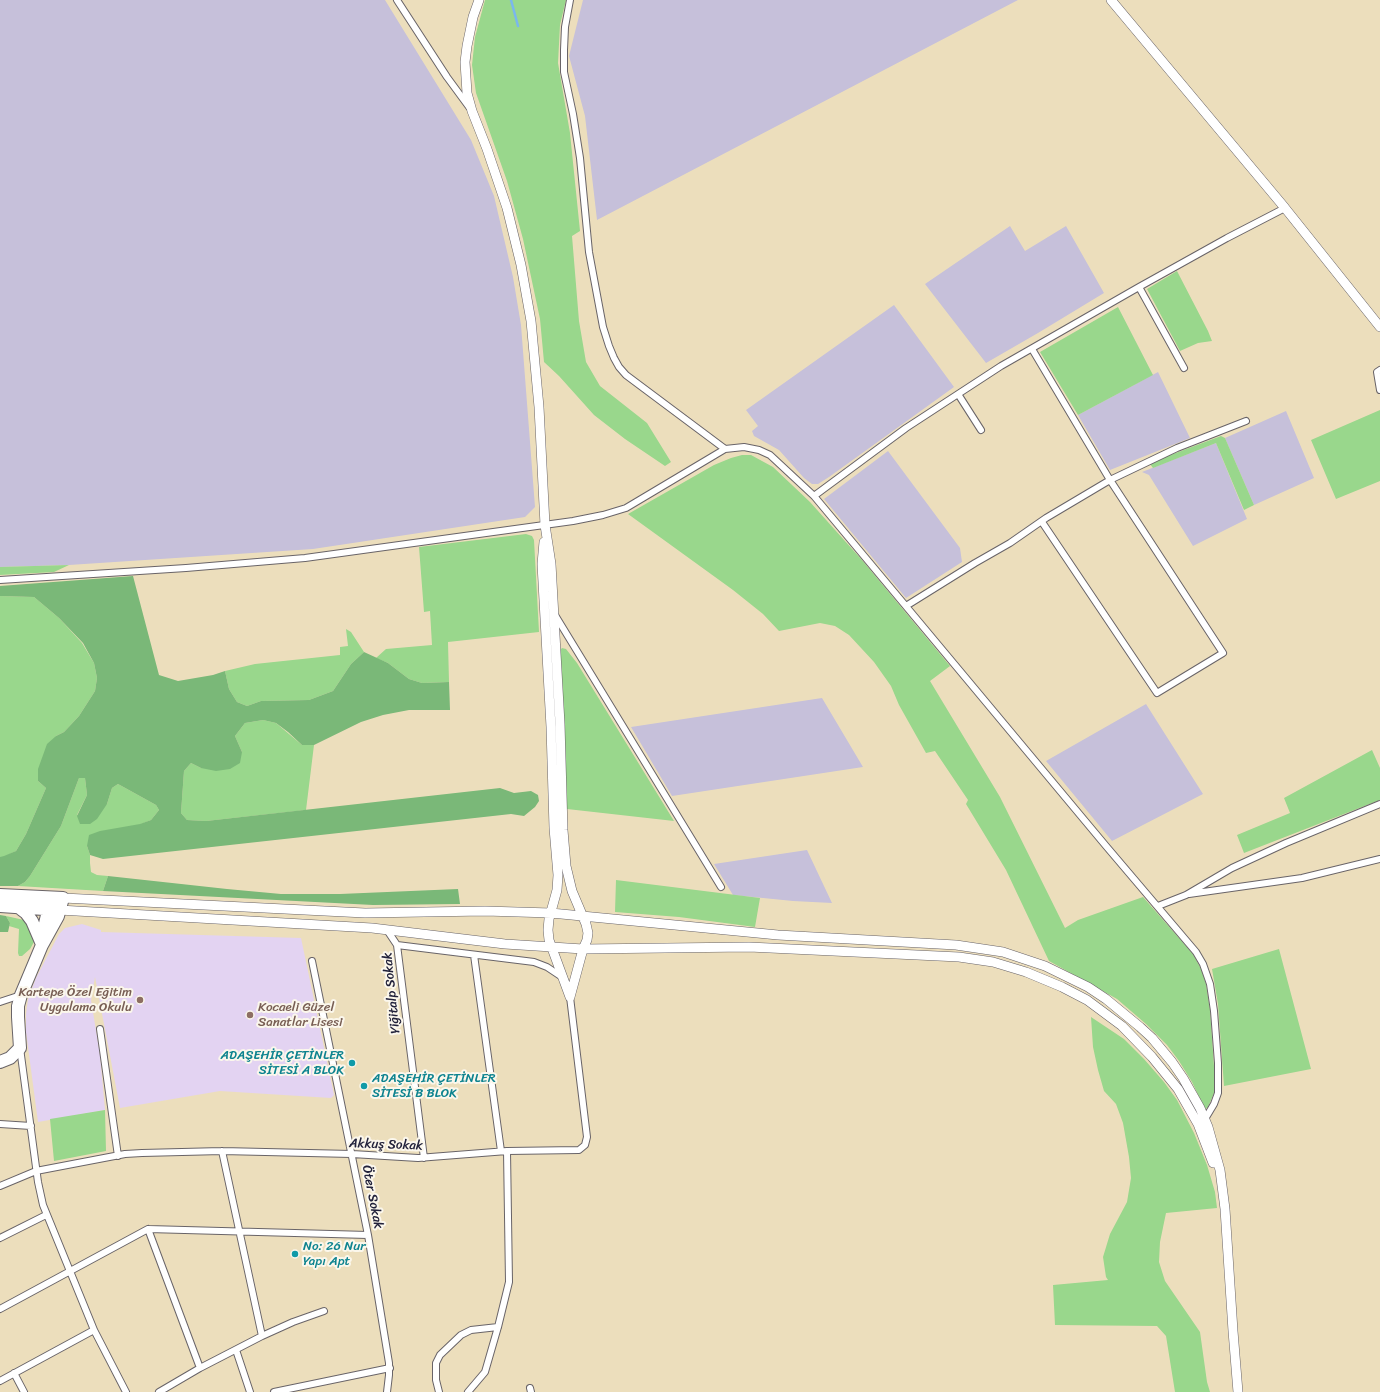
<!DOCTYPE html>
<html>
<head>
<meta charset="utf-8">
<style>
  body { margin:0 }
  canvas { display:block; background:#ecdebc }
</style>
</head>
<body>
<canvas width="1380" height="1392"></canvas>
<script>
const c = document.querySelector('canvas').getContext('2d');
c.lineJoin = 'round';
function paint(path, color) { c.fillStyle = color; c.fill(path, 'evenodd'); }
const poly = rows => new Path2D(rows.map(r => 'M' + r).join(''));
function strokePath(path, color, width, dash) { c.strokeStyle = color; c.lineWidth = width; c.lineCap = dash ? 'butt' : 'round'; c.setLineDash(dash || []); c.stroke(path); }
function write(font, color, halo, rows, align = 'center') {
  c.font = font + ' Sriracha,sans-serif'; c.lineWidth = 4; c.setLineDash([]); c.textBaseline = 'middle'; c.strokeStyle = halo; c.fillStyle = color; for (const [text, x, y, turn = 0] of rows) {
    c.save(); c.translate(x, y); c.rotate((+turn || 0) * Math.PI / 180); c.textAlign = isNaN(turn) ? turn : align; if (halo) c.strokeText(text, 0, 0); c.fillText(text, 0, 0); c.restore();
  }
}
paint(poly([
  [82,924,101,930,101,932,301,938,334,1095,331,1098,220,1091,120,1108,95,977,91,1000,100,1055,105,1110,38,1122,26,1032,26,1014,28,999,36,978,59,934,65,928]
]), '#e3d3f2');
paint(poly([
  [0,0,385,0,471,140,494,196,513,277,521,325,535,507,525,517,313,549,69,565,0,567],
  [583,0,1018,0,597,220,585,116,569,56],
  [1010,226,1025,251,1066,226,1104,293,1038,333,986,363,925,284],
  [894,305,954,387,829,477,818,484,812,484,804,478,779,450,754,436,752,431,758,426,746,410],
  [1158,372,1190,438,1110,470,1078,415],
  [1286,411,1314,478,1254,505,1225,438],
  [1216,443,1247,519,1193,546,1149,475,1142,472],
  [888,451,960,548,962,562,906,598,824,499],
  [822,698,863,767,672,796,631,727],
  [1146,704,1203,794,1112,841,1046,761],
  [807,850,832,903,793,901,733,895,714,864]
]), '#c6c0da');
paint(poly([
  [485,0,566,0,560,25,558,63,570,133,580,231,572,236,579,321,586,362,600,386,647,423,671,462,665,466,625,439,594,415,559,376,544,362,540,319,523,239,507,181,476,93,472,65,475,37],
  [1177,271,1208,331,1212,341,1198,343,1180,351,1147,289],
  [1118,307,1153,375,1078,415,1040,352],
  [1380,410,1380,481,1336,499,1311,440],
  [1221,436,1225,438,1254,505,1244,510,1216,443,1153,468,1150,464,1165,457],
  [742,455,751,455,773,467,810,502,862,560,950,666,930,681,1000,797,1065,928,1078,920,1143,897,1193,954,1201,969,1206,984,1210,1010,1215,1080,1214,1093,1208,1107,1205,1109,1192,1082,1179,1061,1167,1045,1146,1024,1117,999,1049,961,1006,870,966,804,968,800,935,751,926,753,899,705,891,686,874,662,849,635,835,626,820,623,779,631,763,614,733,590,628,514,714,465,731,458],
  [526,534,532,536,534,540,539,632,448,642,449,682,422,683,409,679,388,663,376,658,386,649,432,645,430,611,424,612,419,547],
  [69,565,54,572,0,575,0,567],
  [0,596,34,597,59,618,82,643,94,663,97,678,95,691,79,716,64,732,56,736,38,781,46,788,26,834,16,851,4,857,0,857],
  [346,629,351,632,364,652,351,664,333,691,309,700,261,701,247,706,237,702,229,689,225,671,255,664,340,655,340,647,348,646],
  [562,648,566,649,577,663,674,821,567,809,560,650],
  [263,720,276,723,302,745,314,745,306,810,206,821,187,820,181,813,184,771,191,763,201,768,242,752,235,736,245,723],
  [1372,750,1380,768,1380,800,1244,853,1237,835,1290,813,1284,798],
  [79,778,85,778,87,795,77,815,107,804,112,788,118,784,156,805,159,810,151,820,87,846,90,855,90,863,91,872,97,875,108,876,103,891,18,886,25,882,30,876,61,826],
  [616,880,760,898,755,927,679,917,615,912],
  [6,916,24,920,34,936,34,942,30,949,22,956,19,956,18,953,19,929,9,926,10,923],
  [1279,949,1311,1069,1224,1086,1218,1004,1212,969],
  [1091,1017,1124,1039,1144,1059,1164,1082,1177,1100,1194,1133,1207,1165,1215,1192,1217,1208,1166,1213,1160,1242,1159,1262,1165,1281,1200,1332,1207,1382,1210,1392,1175,1392,1166,1336,1157,1326,1055,1325,1053,1285,1108,1280,1106,1277,1103,1257,1110,1234,1127,1202,1131,1178,1129,1157,1123,1123,1116,1104,1104,1091,1098,1070,1093,1047],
  [105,1110,106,1151,54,1161,50,1119]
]), '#99d78c');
paint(poly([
  [133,576,159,675,178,681,213,675,225,671,229,689,237,702,247,706,261,701,309,700,333,691,351,664,364,652,388,663,409,679,422,683,449,682,450,710,409,710,383,715,361,722,314,745,302,745,288,732,276,723,263,720,245,723,235,736,242,752,240,763,230,769,216,771,201,768,191,763,184,771,181,813,187,820,206,821,500,788,514,793,531,791,538,795,539,801,535,807,524,816,511,814,103,859,90,855,87,846,89,835,100,831,140,824,151,820,159,810,156,805,118,784,112,788,107,804,97,819,90,824,80,824,77,816,87,795,85,778,79,778,61,826,30,876,25,882,18,886,0,886,0,857,4,856,16,851,26,834,46,788,38,781,38,769,47,744,56,736,64,732,79,716,95,691,97,678,94,663,83,643,59,618,34,597,0,596,0,586],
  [108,876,227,889,281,894,340,894,458,889,460,904,373,905,103,891],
  [0,915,6,916,10,923,8,932,0,932]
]), '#7ab878');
strokePath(poly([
  [511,0,518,26]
]), '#7ab7ed', 2.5);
const street = poly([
  [397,0,447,77,469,107],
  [570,0,565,27,564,50,564,72,573,114,580,158,589,252,603,327,609,346,614,358,619,367,626,375,725,449],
  [1139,287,1184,368],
  [1032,349,1110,480,1223,653,1157,693,1042,522],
  [1380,370,1377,372,1380,390],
  [958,394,981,430],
  [814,496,906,428,1001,366,1139,287,1227,238,1285,208],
  [0,580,186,568,305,558,573,521,603,515,626,508,725,449,744,447,759,450,770,455,814,496,1106,846,1196,952,1203,964,1210,984,1214,1011,1218,1063,1218,1093,1214,1104,1205,1119],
  [906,606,975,563,1010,543,1046,518,1110,480,1177,448,1246,421],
  [555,615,721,887],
  [1189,894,1302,878,1380,859],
  [1158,906,1186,895,1232,868,1286,843,1380,804],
  [387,930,397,945],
  [474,955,501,1151],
  [312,961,368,1235,389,1363,389,1375,387,1392],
  [0,1002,21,995],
  [100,1029,118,1156],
  [20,1048,38,1182,43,1205,94,1330,126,1392],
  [0,1124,31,1126],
  [222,1151,262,1336],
  [424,1158,397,945,534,962,547,967,562,977],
  [0,1186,36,1171,125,1154,142,1153,222,1151,352,1154,418,1158,507,1151,579,1150,585,1145,587,1137,570,997],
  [148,1229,200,1368],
  [0,1238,46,1215],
  [0,1309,148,1229,368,1235],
  [236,1350,250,1392],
  [14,1373,24,1392],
  [0,1381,94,1330],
  [530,1388,531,1392],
  [159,1392,200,1368,262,1336,293,1322,324,1311],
  [274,1392,390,1368],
  [439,1392,436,1380,436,1363,440,1355,461,1335,471,1330,498,1327],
  [468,1392,485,1372,498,1327,509,1282,507,1151]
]);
const secondary = poly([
  [479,0,473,17,467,46,465,62,467,93,472,111,487,149,507,208,521,265,531,321,539,407,545,525,551,564,560,724,563,830,566,866,572,891,586,924,588,933,587,940,583,949,570,997],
  [1111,0,1285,208,1380,327],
  [544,542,542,564,551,727,554,828,558,875,557,890,549,919,548,930,549,940,570,997],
  [63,898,365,913,485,911,551,913,778,935,956,945,1003,952,1045,966,1088,987,1106,999,1140,1027,1152,1038,1172,1062,1183,1078,1200,1108,1208,1127,1220,1170,1225,1209,1233,1331,1238,1392],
  [59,910,372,928,505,944,583,949,749,947,959,957,993,962,1026,972,1062,987,1087,1000,1122,1026,1152,1057,1178,1089,1198,1124,1213,1163]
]);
const highway = poly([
  [0,895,63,898,58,916,42,945,21,995,18,1006,18,1017,20,1048,10,1058,0,1062],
  [0,906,59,910],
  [18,907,26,913,32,921,41,942],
  [43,938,44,928,50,902]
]);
strokePath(street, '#696468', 8);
strokePath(secondary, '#696468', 10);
strokePath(highway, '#696468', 14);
strokePath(street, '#fff', 6);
strokePath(secondary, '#fff', 9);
strokePath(highway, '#fff', 12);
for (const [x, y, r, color] of [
  [140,1000,4,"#8d6e63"],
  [250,1015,4,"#8d6e63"],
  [352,1063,4,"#0f9aa8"],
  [364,1086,4,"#0f9aa8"],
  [295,1254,4,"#0f9aa8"]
]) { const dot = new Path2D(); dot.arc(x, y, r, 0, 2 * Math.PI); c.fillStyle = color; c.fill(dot); strokePath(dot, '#fbf7ec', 1.5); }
write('13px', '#785e54', '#fbf7ec', [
  ["Kartepe Özel Eğitim",132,993],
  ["Uygulama Okulu",132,1008],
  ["Kocaeli Güzel",258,1008,"left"],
  ["Sanatlar Lisesi",258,1023,"left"]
], 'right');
write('13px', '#22223b', '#fbf7ec', [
  ["Yiğitalp Sokak",392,993,-96],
  ["Akkuş Sokak",386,1145,2],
  ["Öter Sokak",372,1197,79]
]);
write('13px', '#0d838f', '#fbf7ec', [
  ["ADAŞEHİR ÇETİNLER",344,1056,"right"],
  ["SİTESİ A BLOK",344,1071,"right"],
  ["ADAŞEHİR ÇETİNLER",372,1079],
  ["SİTESİ B BLOK",372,1094],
  ["No: 26 Nur",303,1247],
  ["Yapı Apt",303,1262]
], 'left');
</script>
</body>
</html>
